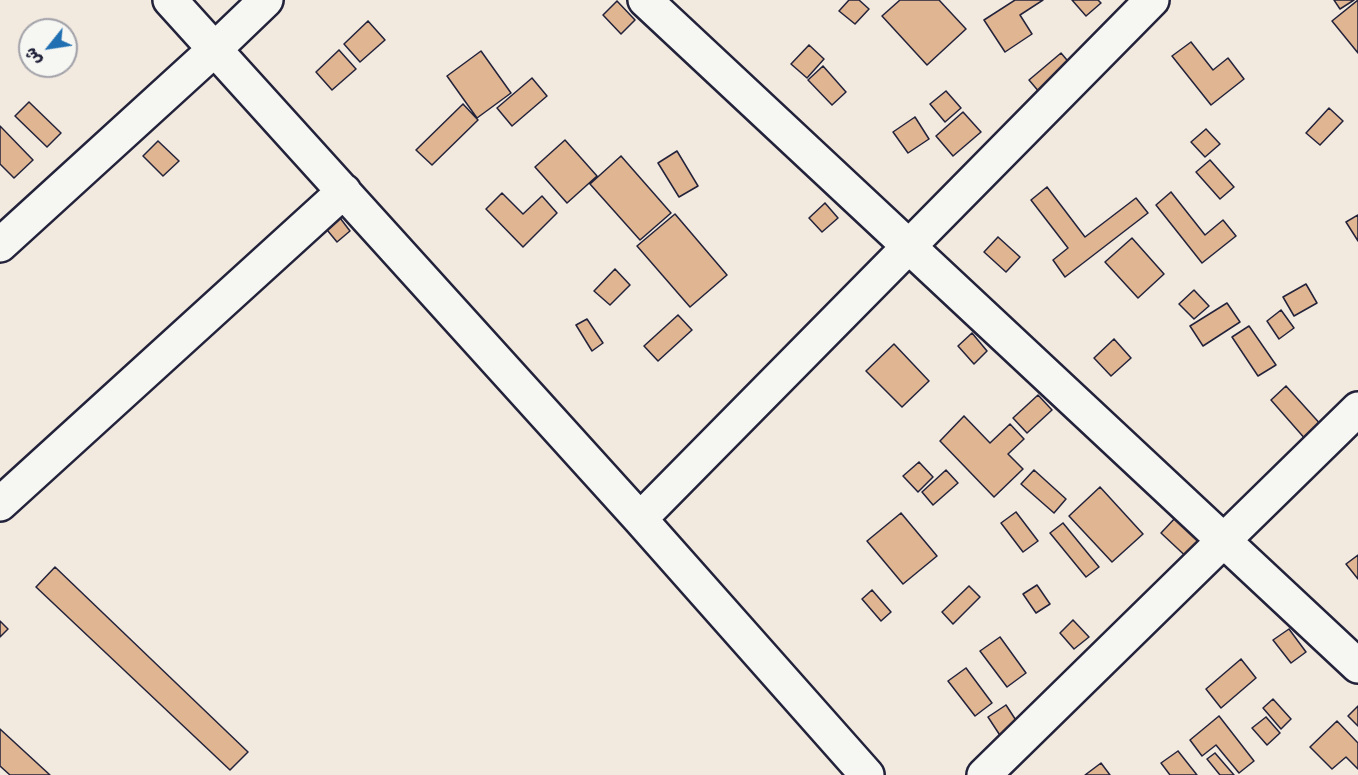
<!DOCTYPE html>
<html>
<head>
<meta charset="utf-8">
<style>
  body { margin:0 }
  #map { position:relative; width:1358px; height:775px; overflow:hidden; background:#f2e9df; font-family:"Indie Flower","Playpen Sans Arabic",sans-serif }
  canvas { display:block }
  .north { position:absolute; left:18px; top:18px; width:60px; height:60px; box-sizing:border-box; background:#f6f6f2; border:2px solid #a1a1a9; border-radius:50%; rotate:240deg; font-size:16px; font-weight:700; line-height:24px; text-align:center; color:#22223b }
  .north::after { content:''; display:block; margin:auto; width:21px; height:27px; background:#1f6fb2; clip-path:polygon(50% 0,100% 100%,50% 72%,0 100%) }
</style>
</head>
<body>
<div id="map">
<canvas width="1358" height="775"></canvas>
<div class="north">ش</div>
</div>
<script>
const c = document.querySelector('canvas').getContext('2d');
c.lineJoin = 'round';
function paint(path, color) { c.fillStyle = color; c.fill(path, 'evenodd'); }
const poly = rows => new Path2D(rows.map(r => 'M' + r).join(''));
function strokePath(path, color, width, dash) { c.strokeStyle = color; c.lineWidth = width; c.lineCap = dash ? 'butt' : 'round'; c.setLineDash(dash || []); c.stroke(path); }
const building = poly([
  [849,0,859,0,869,9,855,24,839,11,849,0],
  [900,0,939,0,966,29,927,65,882,16,900,0],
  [1015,0,1043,0,1020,15,1032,34,1005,52,984,20,1015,0],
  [1072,0,1098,0,1101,3,1086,16,1072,0],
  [1334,0,1354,0,1340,9,1334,0],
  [1358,0,1358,53,1332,21,1358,0],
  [617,1,635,20,621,34,603,15,617,1],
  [368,21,385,40,360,62,344,44,368,21],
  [1191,42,1213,70,1228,58,1244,79,1211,105,1172,56,1191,42],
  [809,45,824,59,807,78,791,64,809,45],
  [339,50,356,69,332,90,316,72,339,50],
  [481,51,511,93,477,118,447,76,481,51],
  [1061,53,1089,86,1057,113,1029,80,1061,53],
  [823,66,846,92,832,105,808,80,823,66],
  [532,78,547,96,512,126,497,108,532,78],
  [946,91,961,108,945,122,930,104,946,91],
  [29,102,61,133,47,147,15,116,29,102],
  [463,104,478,120,432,165,416,150,463,104],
  [1329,108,1343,121,1320,145,1306,133,1329,108],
  [963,112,981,132,953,156,936,136,963,112],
  [915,117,929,139,908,153,893,132,915,117],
  [0,126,33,160,14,178,0,164,0,126],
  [1206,129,1220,144,1205,157,1191,142,1206,129],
  [565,140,597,176,567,203,535,167,565,140],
  [158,141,179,161,163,176,143,156,158,141],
  [677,151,698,186,679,197,658,163,677,151],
  [621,156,671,213,640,240,590,184,621,156],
  [1210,160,1234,187,1220,199,1196,172,1210,160],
  [1047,187,1085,237,1136,198,1148,213,1065,277,1053,260,1068,248,1031,200,1047,187],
  [1171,192,1205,235,1223,220,1236,236,1202,263,1156,205,1171,192],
  [502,193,523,214,542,196,557,213,523,247,486,209,502,193],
  [825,203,838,218,822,232,809,218,825,203],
  [337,214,350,231,337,242,323,225,337,214],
  [675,214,727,275,690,307,637,246,675,214],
  [1358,215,1358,241,1346,222,1358,215],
  [998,237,1020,257,1006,272,984,252,998,237],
  [1132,238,1164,274,1138,298,1105,262,1132,238],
  [615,269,630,285,610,305,594,291,615,269],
  [1306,284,1317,303,1294,316,1283,297,1306,284],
  [1194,290,1209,306,1194,319,1179,304,1194,290],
  [1227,303,1240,322,1203,346,1190,326,1227,303],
  [1281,310,1294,328,1279,339,1267,321,1281,310],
  [678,315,692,330,658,361,644,346,678,315],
  [587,319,603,343,592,351,576,325,587,319],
  [1249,326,1276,365,1258,376,1232,337,1249,326],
  [972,333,987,351,974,364,958,346,972,333],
  [1114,339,1131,358,1111,376,1094,358,1114,339],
  [894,344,929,381,902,407,866,371,894,344],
  [1286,386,1323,427,1307,441,1271,400,1286,386],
  [1038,395,1052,410,1027,433,1013,418,1038,395],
  [964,416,990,443,1010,424,1024,439,1008,454,1023,469,994,497,940,441,964,416],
  [919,462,933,477,918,492,903,476,919,462],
  [946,470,958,483,933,505,922,492,946,470],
  [1034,470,1066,499,1054,513,1021,484,1034,470],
  [1100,487,1143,534,1112,562,1069,516,1100,487],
  [1016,512,1038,541,1023,552,1001,523,1016,512],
  [901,513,937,556,903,584,867,541,901,513],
  [1177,516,1209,545,1193,563,1161,533,1177,516],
  [1063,523,1099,567,1086,577,1050,533,1063,523],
  [1358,555,1358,579,1346,564,1358,555],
  [55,567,248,752,230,770,36,587,55,567],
  [1037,585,1050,604,1036,613,1023,594,1037,585],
  [969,586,980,597,953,624,942,612,969,586],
  [872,590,891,612,881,621,862,599,872,590],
  [1073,620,1089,637,1074,649,1060,633,1073,620],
  [0,621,8,629,0,637,0,621],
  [1289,629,1306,652,1291,663,1273,640,1289,629],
  [1000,637,1026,673,1007,687,980,651,1000,637],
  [1241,659,1256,678,1221,708,1206,689,1241,659],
  [966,668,992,703,975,716,948,681,966,668],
  [1273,699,1291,719,1281,729,1263,708,1273,699],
  [1006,705,1023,731,1005,743,988,717,1006,705],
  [1358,706,1358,726,1348,716,1358,706],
  [1219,716,1254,761,1239,773,1216,745,1202,756,1190,740,1219,716],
  [1266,717,1280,733,1267,745,1252,728,1266,717],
  [1337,721,1358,743,1358,769,1346,757,1332,769,1310,747,1337,721],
  [0,729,50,775,10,775,0,766,0,729],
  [1178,751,1197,775,1170,775,1161,763,1178,751],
  [1215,753,1234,775,1220,775,1207,759,1215,753],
  [1101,763,1110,775,1085,775,1101,763]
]);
paint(building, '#e0b591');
strokePath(building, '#22223b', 1.5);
const minor = poly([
  [170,0,640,519,867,775],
  [645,0,1358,666],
  [0,245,215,49,266,0],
  [0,504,344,191],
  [640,519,1152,0],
  [984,775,1358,409]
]);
strokePath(minor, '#22223b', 38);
strokePath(minor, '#f6f6f2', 33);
</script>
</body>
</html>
